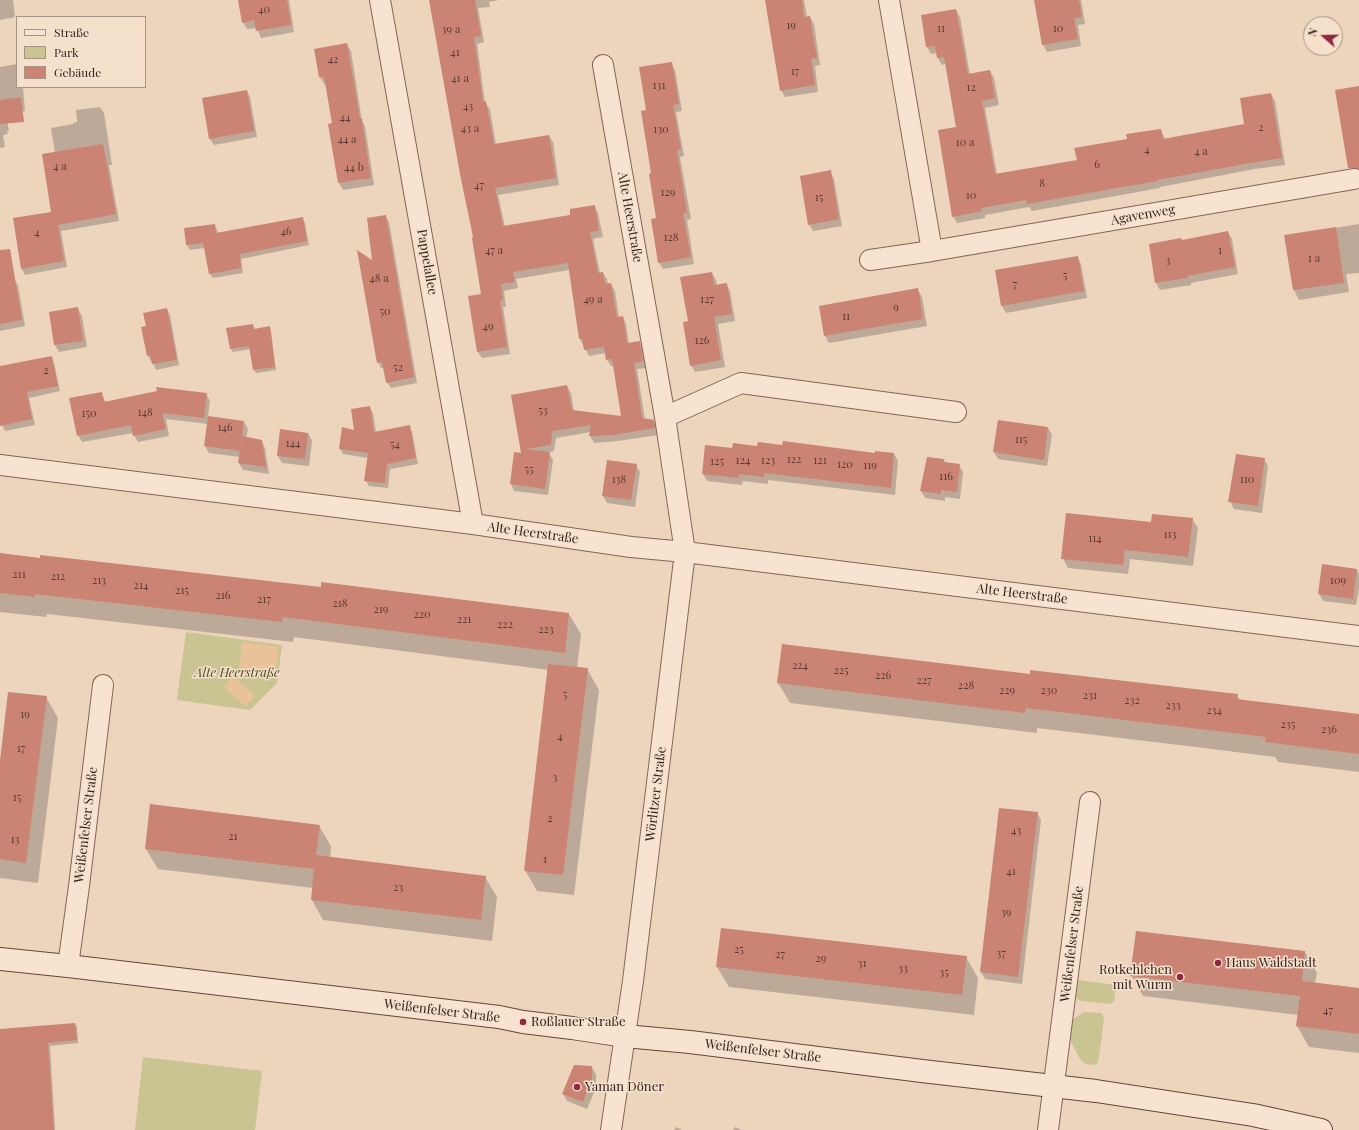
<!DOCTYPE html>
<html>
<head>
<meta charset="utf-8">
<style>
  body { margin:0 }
  #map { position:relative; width:1359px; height:1130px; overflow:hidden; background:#edd4bd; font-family:"Playfair Display",serif }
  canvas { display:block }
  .legend { position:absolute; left:16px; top:16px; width:130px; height:72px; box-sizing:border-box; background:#f5e0cc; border:1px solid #a89485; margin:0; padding:5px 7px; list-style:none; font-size:12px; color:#34211b }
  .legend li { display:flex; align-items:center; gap:8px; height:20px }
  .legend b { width:20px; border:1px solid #a89485 }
  .north { position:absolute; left:1303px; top:16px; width:40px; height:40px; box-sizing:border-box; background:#f5e0cc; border:1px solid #a89485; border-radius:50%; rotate:290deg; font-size:11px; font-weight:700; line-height:16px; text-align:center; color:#34211b }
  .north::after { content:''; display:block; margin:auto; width:14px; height:18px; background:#932741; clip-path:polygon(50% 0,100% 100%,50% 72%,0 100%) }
</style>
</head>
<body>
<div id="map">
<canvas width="1359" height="1130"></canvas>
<ul class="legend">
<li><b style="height:5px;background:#f8e3d0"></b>Straße</li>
<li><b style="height:11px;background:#cac492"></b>Park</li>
<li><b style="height:11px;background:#cb8373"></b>Gebäude</li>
</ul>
<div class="north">N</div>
</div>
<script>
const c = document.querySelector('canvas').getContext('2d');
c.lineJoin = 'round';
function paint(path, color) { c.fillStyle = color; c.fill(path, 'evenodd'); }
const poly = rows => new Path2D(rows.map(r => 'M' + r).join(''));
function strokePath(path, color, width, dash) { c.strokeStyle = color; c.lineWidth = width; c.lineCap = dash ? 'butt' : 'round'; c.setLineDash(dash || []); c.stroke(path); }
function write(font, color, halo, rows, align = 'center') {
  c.font = font + ' "Playfair Display",serif'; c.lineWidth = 3; c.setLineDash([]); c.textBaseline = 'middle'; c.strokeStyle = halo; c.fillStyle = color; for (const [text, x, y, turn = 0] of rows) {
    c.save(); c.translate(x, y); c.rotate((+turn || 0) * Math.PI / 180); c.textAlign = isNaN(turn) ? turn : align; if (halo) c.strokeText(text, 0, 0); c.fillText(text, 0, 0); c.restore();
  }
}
paint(poly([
  [186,632,282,645,277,683,250,710,177,700],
  [1078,980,1116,985,1114,1001,1111,1004,1081,1001,1076,998],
  [1084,1012,1101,1013,1104,1018,1099,1057,1097,1065,1086,1064,1080,1059,1070,1040,1072,1020],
  [143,1057,262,1071,255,1130,135,1130]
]), '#cac492');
paint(poly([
  [242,642,279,647,275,675,239,670],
  [233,676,255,696,245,706,224,687]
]), '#e9c299');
paint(poly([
  [0,0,13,0,15,17,0,20],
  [239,0,289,0,294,32,261,38,257,28,247,29,243,22],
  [430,0,499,0,489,2,490,7,478,8,484,42,477,44,485,103,490,109,496,145,549,136,553,142,559,185,498,195,505,227,572,216,594,206,598,213,603,237,593,239,600,273,603,273,607,279,608,285,611,284,615,291,619,318,623,317,626,324,629,344,639,342,643,349,647,368,637,369,645,420,653,421,657,427,658,435,618,441,594,443,590,436,591,432,556,438,554,451,548,452,553,460,548,495,514,491,511,484,515,453,522,454,512,395,567,386,571,393,574,412,622,417,614,366,611,366,607,360,606,353,589,356,580,339,569,270,516,279,518,288,504,291,506,307,503,307,510,354,482,358,478,352,482,295,474,238],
  [766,0,804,0,807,17,810,17,814,24,820,65,815,66,818,92,785,97,781,90],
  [1035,0,1081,0,1085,24,1078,25,1081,46,1047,52,1043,45],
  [956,10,960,17,970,75,990,71,994,78,999,105,985,108,997,174,1078,161,1128,139,1161,130,1165,139,1246,125,1271,94,1275,101,1285,165,1255,169,1160,187,1160,188,1032,211,1029,207,985,215,985,218,957,223,953,216,957,128,946,64,942,65,938,58,937,53,931,54,927,47],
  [347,44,351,51,362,121,365,126,374,185,343,190,339,183,329,125,333,124,326,84,324,84,320,77,315,50],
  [671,63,675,70,682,111,676,112,684,156,680,157,691,219,687,220,694,264,663,269,659,262,657,219,647,111],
  [17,64,17,87,23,87,25,111,6,114,9,131,7,131,8,134,3,135,5,147,0,148,0,67],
  [247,91,250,97,257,137,214,145,210,139],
  [100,107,104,113,112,165,109,165,119,221,61,231,67,267,25,275,22,269,14,219,52,213,55,153,51,128,73,124,73,123,77,122,76,110],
  [830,172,834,179,842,226,813,231,809,224],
  [385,216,389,222,417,383,391,388,387,382,384,368,381,368,378,362,373,262],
  [302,218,305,223,309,245,241,259,243,273,213,278,210,274,205,248,190,250,187,245,186,229,215,225,218,233],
  [1359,224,1359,273,1346,274,1349,292,1299,300,1294,290,1285,236],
  [1228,232,1232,239,1238,274,1191,283,1191,285,1160,290,1156,283,1181,241],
  [1077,257,1081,264,1087,298,1006,313,1002,306],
  [712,273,716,280,717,286,726,284,730,291,735,321,718,324,725,367,695,372,691,365,689,322],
  [14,279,18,285,25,326,0,331,0,282],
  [918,290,922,297,927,326,829,343,825,336,820,306],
  [78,309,82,316,87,347,59,352,55,345,50,313],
  [167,309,170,315,179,365,156,370,152,361,151,361,148,356,147,327],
  [253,325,255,330,269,328,271,331,276,370,256,373,254,370,251,349,233,352,231,349,228,329],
  [51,358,54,363,60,391,29,398,35,425,5,431,2,425,0,414,0,367],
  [101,393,106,402,206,394,210,401,208,417,244,422,248,429,246,438,261,441,265,448,269,474,243,470,239,463,240,457,209,453,205,446,208,424,166,419,169,436,138,442,133,433,82,442,78,435],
  [370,408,373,413,376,432,409,426,412,432,418,464,390,469,388,488,369,486,366,481,368,458,343,454,340,449,355,431],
  [998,421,1048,428,1052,435,1047,466,998,459,994,452],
  [308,433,312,441,309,466,282,463,278,456],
  [783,446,876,454,894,454,898,461,895,495,768,480,768,484,743,481,742,485,707,481,703,474,733,449],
  [928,458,944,460,946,463,959,465,963,472,960,499,945,497,945,501,925,498,921,491],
  [1264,459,1268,466,1262,513,1234,509,1230,501],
  [636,465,640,472,635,507,607,503,603,496],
  [1192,519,1198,528,1193,566,1130,559,1128,574,1068,568,1063,558,1152,523],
  [0,554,569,614,581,634,577,668,587,669,599,690,574,895,537,891,525,870,549,670,294,637,293,642,47,614,46,617,0,612],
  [1357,570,1359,574,1359,588,1356,605,1323,601,1319,594],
  [1031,675,1237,695,1240,701,1359,715,1359,772,1278,762,1275,757,1204,748,1037,728,1037,733,790,703,778,683],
  [46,697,58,718,38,883,0,878,0,767],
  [1000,809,1037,813,1041,820,1022,984,985,979,981,972],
  [319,826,331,846,330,858,485,877,497,897,492,941,323,920,312,900,313,888,158,869,146,849],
  [1305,952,1317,973,1315,983,1359,989,1359,1053,1309,1047,1297,1026,1298,1015,1143,996,1131,975],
  [966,957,978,978,974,1015,729,987,717,967],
  [75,1024,77,1027,78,1043,50,1046,55,1130,0,1130,0,1030],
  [592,1067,596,1075,596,1088,587,1109,567,1101,563,1094],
  [676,1127,682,1130,674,1130],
  [735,1127,742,1130,733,1130]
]), '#0003');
paint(poly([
  [238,0,287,0,291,25,256,31,254,20,242,23],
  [429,0,475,0,481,36,474,37,483,102,486,101,494,144,549,135,556,178,495,188,503,226,570,215,570,209,595,205,599,231,590,232,598,273,603,272,605,284,611,283,617,317,623,316,627,343,640,341,643,361,634,363,642,418,654,420,655,428,614,435,589,436,591,425,552,431,551,445,525,449,550,452,545,489,510,484,514,452,521,453,511,395,567,385,572,410,621,416,612,359,606,360,604,347,584,350,582,339,579,339,568,263,513,272,515,282,501,284,503,300,500,301,507,347,477,352,468,296,481,294,472,238,473,237,460,174],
  [765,0,802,0,804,17,810,16,813,36,817,58,811,59,815,85,780,91],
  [1034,0,1079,0,1082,17,1074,18,1078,39,1042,45],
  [956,9,968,74,990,70,995,98,982,101,995,174,1077,160,1074,148,1127,139,1126,134,1161,129,1163,139,1244,124,1240,98,1271,93,1282,158,1251,163,1157,180,1157,181,1027,204,1026,200,981,208,982,211,952,217,938,130,956,127,944,57,937,58,935,46,926,47,921,15],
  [347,43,360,119,362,118,363,128,371,178,338,183,328,124,332,123,324,77,319,77,314,49],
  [672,62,679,104,673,105,681,149,677,150,687,213,683,213,691,257,658,263,651,219,656,218,649,174,651,173,641,111,646,110,639,67],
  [1359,86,1359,169,1348,168,1335,90],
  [247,90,254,131,209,139,202,98],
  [21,97,24,122,0,124,0,100],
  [103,144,116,214,58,225,64,261,21,269,13,218,51,212,42,154],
  [831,170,839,219,808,225,800,176],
  [386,215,414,377,386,383,382,362,377,363,357,250,372,260,367,218],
  [303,217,307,241,240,254,241,268,209,274,203,243,186,245,184,228,215,224,216,233],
  [1336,227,1344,283,1293,290,1284,235],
  [1228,231,1235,267,1187,276,1188,278,1155,283,1149,244,1181,238,1182,240],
  [10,249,22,320,0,324,0,250],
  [1078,256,1084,291,1001,306,995,270],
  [712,272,714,285,727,283,732,314,714,317,721,360,690,366,683,322,688,321,680,277],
  [918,288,923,319,824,336,819,306],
  [78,307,83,341,54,345,49,312],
  [167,308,177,360,152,364,150,355,147,356,141,327,146,326,143,313],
  [253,324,254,329,270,326,275,367,253,370,249,346,230,349,226,328],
  [52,356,58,386,27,392,32,419,0,426,0,366],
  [156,387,207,393,204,418,162,413,166,429,133,436,131,425,77,436,69,398,102,392,104,402,157,391],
  [370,406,374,432,410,425,416,458,387,464,385,483,364,481,368,453,339,449,342,427,354,430,351,409],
  [208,416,244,421,240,451,204,446],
  [998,420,1048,427,1044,460,993,452],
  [280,429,308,433,305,459,277,456],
  [242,436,262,440,266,467,238,463],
  [783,441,875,453,875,451,894,453,891,488,764,473,764,477,739,474,739,478,702,474,705,445,732,448,733,443,757,446,758,442,782,445],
  [1236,454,1265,458,1258,506,1228,502],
  [927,457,944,459,944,462,960,464,957,492,941,490,941,494,920,491],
  [607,460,637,464,631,500,602,496],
  [1066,513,1151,522,1152,514,1193,518,1188,557,1125,550,1123,565,1061,559],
  [0,553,40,558,40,555,321,587,321,582,569,613,565,653,283,617,282,622,35,594,35,597,0,593],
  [1322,564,1357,569,1353,599,1318,594],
  [782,644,1030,674,1030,670,1238,694,1237,699,1359,714,1359,754,1265,742,1266,737,1191,728,1026,708,1025,713,777,683],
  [548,664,588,668,563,875,524,871],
  [8,692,47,696,26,863,0,859,0,761],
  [150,804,320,825,316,855,486,876,481,920,311,900,314,869,145,849],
  [999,808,1038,812,1018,977,980,972],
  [721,928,967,956,962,995,716,967],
  [1136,931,1305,951,1302,981,1359,988,1359,1034,1296,1026,1301,988,1300,996,1130,976],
  [75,1023,77,1040,48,1043,54,1130,0,1130,0,1029],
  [574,1065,592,1066,592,1080,583,1102,562,1094]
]), '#cb8373');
const street = poly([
  [380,0,473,524],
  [889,0,932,251,1354,179],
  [603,65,665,417,685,552,633,981,611,1130],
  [870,260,932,251],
  [665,417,741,383,956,412],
  [0,465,473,524,631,547,685,552,1359,636],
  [68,966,79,886,103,685],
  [1048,1130,1090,802]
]);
const secondary = poly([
  [0,959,68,966,499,1017,523,1022,572,1028,625,1036,690,1042,922,1071,1096,1091,1253,1115,1321,1130]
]);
strokePath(street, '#846456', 22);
strokePath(secondary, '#66463a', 24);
strokePath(street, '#f8e3d0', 20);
strokePath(secondary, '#f8e3d0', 22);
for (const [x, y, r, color] of [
  [1218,963,4,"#932741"],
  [1180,977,4,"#932741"],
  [523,1022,4,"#932741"],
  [577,1087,4,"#932741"]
]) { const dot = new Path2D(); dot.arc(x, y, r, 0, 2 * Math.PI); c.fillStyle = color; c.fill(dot); strokePath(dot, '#f5e0cc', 1.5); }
write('11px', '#5a3a31', null, [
  ["40",264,10],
  ["19",791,26],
  ["11",941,29],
  ["10",1058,29],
  ["39 a",451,30],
  ["41",455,53],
  ["42",333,60],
  ["17",795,72],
  ["41 a",460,79],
  ["131",659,86],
  ["12",971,88],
  ["43",468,107],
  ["44",345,118],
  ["2",1261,128],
  ["43 a",470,129],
  ["130",661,130],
  ["44 a",347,140],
  ["10 a",965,143],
  ["4",1147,150],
  ["4 a",1201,152],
  ["6",1097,165],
  ["4 a",60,167],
  ["44 b",354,168],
  ["8",1042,184],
  ["47",479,186],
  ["129",668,193],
  ["10",971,196],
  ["15",819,198],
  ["46",286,232],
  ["4",37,233],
  ["128",671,238],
  ["47 a",494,251],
  ["1",1220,251],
  ["1 a",1314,259],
  ["3",1168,261],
  ["5",1065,276],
  ["48 a",379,279],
  ["7",1015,285],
  ["49 a",593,300],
  ["127",707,300],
  ["9",896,308],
  ["50",385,312],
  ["11",846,317],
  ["49",488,327],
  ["126",702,341],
  ["52",398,368],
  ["2",46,371],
  ["53",543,411],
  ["148",145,413],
  ["150",89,414],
  ["146",225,428],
  ["115",1021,440],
  ["144",293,444],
  ["54",395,445],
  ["122",794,460],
  ["124",743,461],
  ["123",768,461],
  ["121",820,461],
  ["125",717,462],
  ["120",845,465],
  ["119",870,466],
  ["55",529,470],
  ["116",946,477],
  ["138",619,480],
  ["110",1247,480],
  ["113",1170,535],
  ["114",1095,539],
  ["211",19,575],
  ["212",58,577],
  ["213",99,581],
  ["109",1338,581],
  ["214",141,586],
  ["215",182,591],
  ["216",223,596],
  ["217",264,600],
  ["218",340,604],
  ["219",381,610],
  ["220",422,615],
  ["221",464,620],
  ["222",505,625],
  ["223",546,630],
  ["224",800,666],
  ["225",841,671],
  ["226",883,676],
  ["227",924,681],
  ["228",966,686],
  ["229",1007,691],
  ["230",1049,691],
  ["5",565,695],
  ["231",1090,696],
  ["232",1132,701],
  ["233",1173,706],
  ["234",1214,711],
  ["19",25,715],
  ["235",1288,725],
  ["236",1329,730],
  ["4",560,737],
  ["17",21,749],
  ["3",555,778],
  ["15",17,798],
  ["2",550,819],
  ["43",1016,831],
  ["21",233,837],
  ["13",15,840],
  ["1",545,860],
  ["41",1011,872],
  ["23",398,888],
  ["39",1006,913],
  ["25",739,950],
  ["37",1001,954],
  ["27",780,955],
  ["29",821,959],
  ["31",862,964],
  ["33",903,969],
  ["35",944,973],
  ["47",1328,1011]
]);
write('13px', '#34211b', '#f5e0cc', [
  ["Agavenweg",1143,215,-10],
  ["Alte Heerstraße",630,217,80],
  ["Pappelallee",427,262,80],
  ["Alte Heerstraße",533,533,8],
  ["Alte Heerstraße",1022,594,7],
  ["Wörlitzer Straße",656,794,-83],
  ["Weißenfelser Straße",86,825,-83],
  ["Weißenfelser Straße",1072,944,-83],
  ["Weißenfelser Straße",442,1011,7],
  ["Weißenfelser Straße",763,1051,7]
]);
write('italic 13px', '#4f5022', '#f5e0cc', [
  ["Alte Heerstraße",237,673]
]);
write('13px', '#34211b', '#f5e0cc', [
  ["Haus Waldstadt",1226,963],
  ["Rotkehlchen",1172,970,"right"],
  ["mit Wurm",1172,985,"right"],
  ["Roßlauer Straße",531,1022],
  ["Yaman Döner",585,1087]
], 'left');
</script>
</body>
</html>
